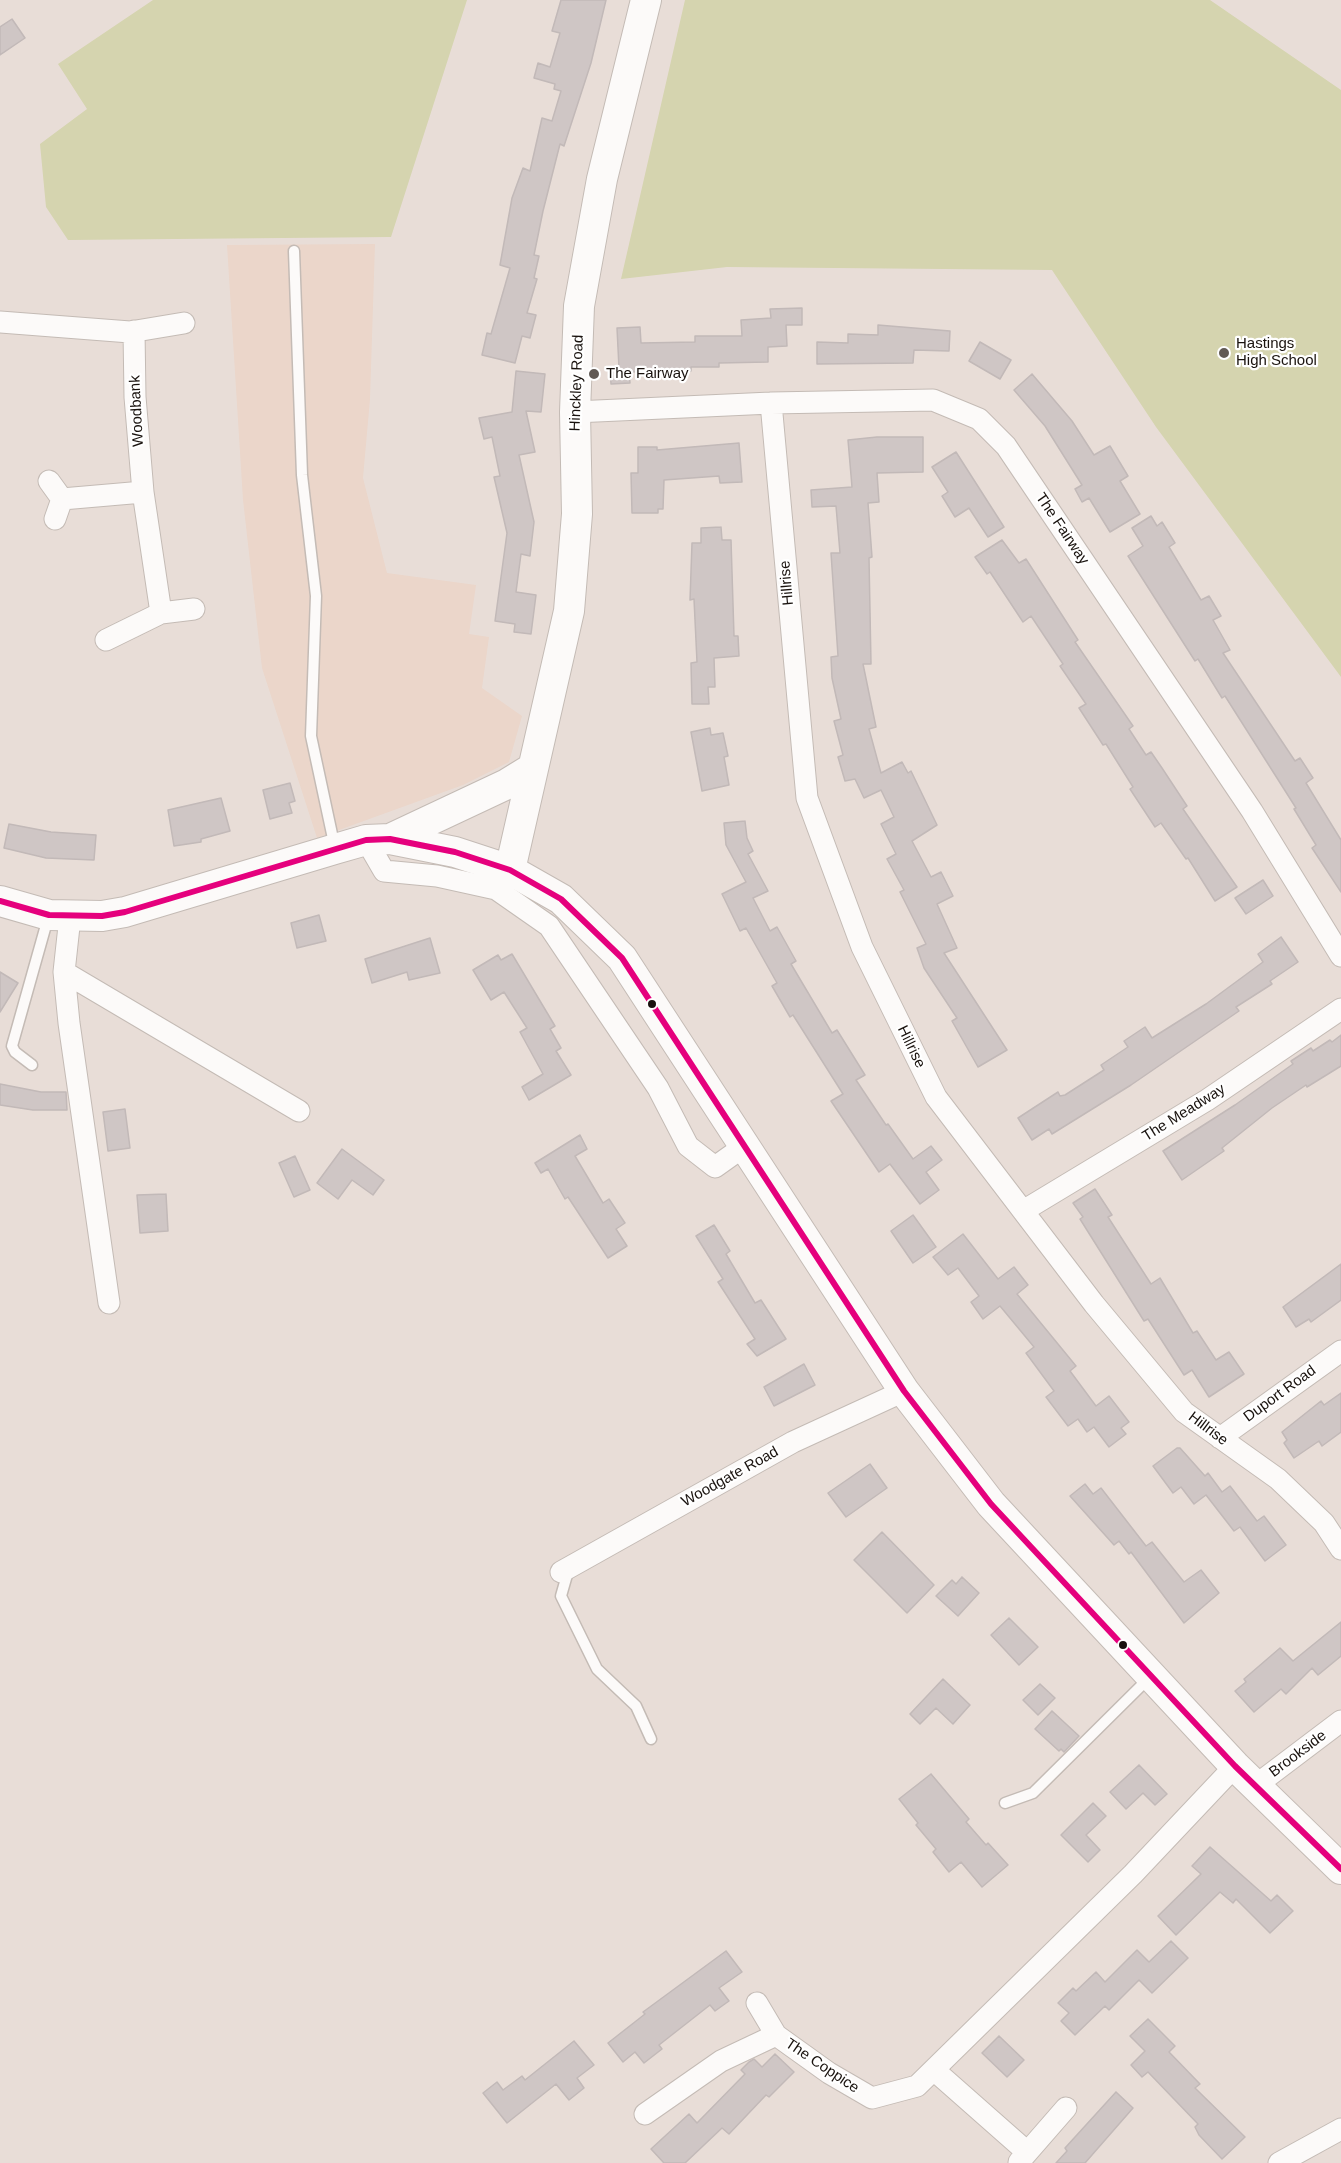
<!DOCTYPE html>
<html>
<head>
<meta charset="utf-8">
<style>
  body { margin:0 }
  canvas { display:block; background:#e8ddd7 }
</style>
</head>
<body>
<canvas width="1341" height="2163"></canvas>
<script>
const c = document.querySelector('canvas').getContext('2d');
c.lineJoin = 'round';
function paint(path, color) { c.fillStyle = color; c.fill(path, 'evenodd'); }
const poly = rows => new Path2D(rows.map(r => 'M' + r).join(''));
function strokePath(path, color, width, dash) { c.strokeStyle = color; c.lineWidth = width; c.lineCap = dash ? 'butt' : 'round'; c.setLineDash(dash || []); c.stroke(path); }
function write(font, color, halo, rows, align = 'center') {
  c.font = font + ' Arial,sans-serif'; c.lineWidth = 4.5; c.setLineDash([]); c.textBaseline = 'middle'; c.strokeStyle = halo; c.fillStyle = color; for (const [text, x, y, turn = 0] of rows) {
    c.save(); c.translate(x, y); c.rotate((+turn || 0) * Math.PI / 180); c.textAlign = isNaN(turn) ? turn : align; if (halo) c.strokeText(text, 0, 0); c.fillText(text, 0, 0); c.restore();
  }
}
paint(poly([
  [375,244,370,399,363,478,387,573,476,585,469,634,489,637,482,688,522,716,509,762,463,785,317,838,262,668,243,500,227,245]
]), '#ebd6ca');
paint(poly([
  [153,0,467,0,391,237,68,240,46,207,40,144,87,109,58,64],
  [685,0,1210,0,1341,90,1341,677,1156,427,1052,270,727,267,621,279]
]), '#d5d4af');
const building = poly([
  [561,0,606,0,591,63,564,146,560,144,543,211,534,255,539,256,534,278,537,279,527,313,536,315,530,338,522,336,515,363,482,355,487,333,491,334,510,268,500,265,512,198,523,168,530,171,542,118,552,121,561,91,554,89,555,84,534,78,538,63,550,67,560,33,552,31,561,0],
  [12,19,25,38,0,55,0,27,12,19],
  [802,308,802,325,786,325,787,346,768,347,768,362,719,363,719,367,691,367,691,371,629,372,630,383,611,384,610,368,619,368,617,328,640,327,641,343,695,342,695,336,742,336,741,320,771,318,770,309,802,308],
  [878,325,950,331,949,351,914,350,913,363,817,364,817,342,848,343,848,334,878,335,878,325],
  [980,342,1011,360,1000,379,969,361,980,342],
  [516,371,545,374,541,412,526,411,535,452,519,455,534,522,530,556,521,554,516,592,536,595,531,634,514,632,515,624,495,621,507,533,494,477,500,476,492,437,484,439,479,418,512,412,516,371],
  [1032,374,1072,421,1094,455,1110,446,1128,476,1120,481,1140,514,1110,532,1089,498,1082,502,1075,489,1082,485,1045,426,1014,390,1032,374],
  [877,437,923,437,923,472,877,473,879,502,868,503,872,557,869,558,871,664,863,664,876,727,869,729,881,773,902,762,908,773,911,771,937,825,912,841,931,877,941,872,953,896,937,904,957,948,944,953,1007,1050,978,1067,952,1021,957,1018,924,968,917,948,926,944,900,892,904,890,887,859,896,854,881,824,894,817,881,790,864,798,855,779,845,781,838,757,843,755,834,721,841,719,832,678,831,657,838,656,831,553,840,553,836,506,812,507,811,490,852,487,848,440,877,437],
  [739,443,742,482,720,483,719,476,664,480,663,509,658,509,658,513,632,513,631,473,638,473,638,447,657,447,657,450,739,443],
  [956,452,1004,527,988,537,969,508,955,517,942,496,948,492,932,467,956,452],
  [1151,516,1157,526,1162,522,1175,543,1169,547,1201,600,1209,596,1221,616,1213,620,1230,650,1223,653,1295,761,1300,758,1313,778,1306,783,1341,840,1341,892,1312,848,1316,845,1294,809,1296,808,1225,696,1222,698,1198,659,1195,661,1128,556,1143,546,1132,528,1151,516],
  [721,527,722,540,731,540,734,636,738,636,739,656,714,658,715,687,708,687,709,704,692,704,691,663,697,662,694,599,690,600,692,543,701,543,701,528,721,527],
  [1002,540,1019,563,1026,559,1078,640,1075,642,1133,726,1129,729,1146,755,1151,752,1162,768,1187,806,1183,809,1237,887,1215,901,1188,858,1186,859,1161,823,1155,827,1130,789,1133,787,1106,744,1103,745,1079,708,1086,704,1060,666,1063,664,1031,616,1023,622,990,572,987,574,975,557,1002,540],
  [710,728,711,735,723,733,728,756,724,757,729,785,702,791,691,732,710,728],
  [290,783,295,801,289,803,292,813,270,819,263,790,290,783],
  [221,798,230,831,201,839,201,842,174,846,168,810,221,798],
  [745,821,747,838,753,851,748,854,768,891,753,898,770,931,777,927,796,961,791,964,832,1033,837,1030,865,1075,856,1080,886,1125,888,1124,913,1159,931,1146,942,1160,926,1172,939,1190,920,1204,890,1164,879,1172,831,1101,843,1094,793,1015,790,1017,772,986,777,983,746,928,740,931,722,894,746,882,726,845,724,823,745,821],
  [9,824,51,832,96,835,94,860,46,858,4,848,9,824],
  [1263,880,1273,896,1246,914,1235,898,1263,880],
  [319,915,326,941,297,948,291,923,319,915],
  [1281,937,1298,962,1270,981,1272,984,1236,1007,1239,1011,1131,1085,1052,1134,1049,1129,1032,1140,1018,1118,1058,1092,1060,1096,1065,1095,1104,1070,1101,1065,1128,1047,1124,1041,1145,1027,1152,1038,1206,1004,1263,962,1258,954,1281,937],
  [430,938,440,973,409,980,407,972,372,983,365,959,430,938],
  [512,954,555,1026,550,1029,561,1048,556,1051,571,1075,529,1100,522,1087,543,1074,520,1032,527,1028,504,992,491,1000,473,970,498,955,501,960,512,954],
  [0,972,18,983,0,1012,0,972],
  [1341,1035,1341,1066,1307,1087,1306,1085,1272,1108,1222,1148,1224,1151,1182,1180,1163,1151,1235,1105,1293,1064,1291,1061,1311,1048,1313,1051,1330,1040,1332,1042,1341,1035],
  [0,1084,41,1092,66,1092,67,1110,33,1110,0,1105,0,1084],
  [125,1109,130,1148,108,1151,103,1112,125,1109],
  [580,1135,587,1149,575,1156,603,1203,609,1199,625,1223,616,1229,627,1246,608,1258,568,1197,565,1199,548,1169,541,1173,535,1163,580,1135],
  [342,1149,384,1180,373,1195,352,1180,338,1199,317,1183,342,1149],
  [295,1156,310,1190,294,1197,279,1163,295,1156],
  [1095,1189,1112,1215,1108,1217,1151,1284,1160,1278,1193,1333,1197,1331,1216,1360,1229,1352,1244,1374,1209,1397,1192,1370,1184,1375,1148,1319,1144,1321,1080,1219,1083,1217,1073,1203,1095,1189],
  [166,1194,168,1231,140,1233,137,1195,166,1194],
  [913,1215,936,1247,913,1263,891,1231,913,1215],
  [714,1225,730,1251,726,1254,755,1303,761,1300,786,1339,757,1356,747,1344,755,1339,718,1282,723,1279,696,1236,714,1225],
  [963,1234,998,1279,1014,1267,1028,1285,1017,1294,1076,1366,1070,1371,1096,1406,1109,1396,1129,1422,1121,1428,1126,1434,1109,1447,1094,1427,1087,1432,1078,1419,1068,1426,1046,1397,1054,1391,1026,1353,1034,1347,1000,1306,983,1319,971,1302,979,1296,958,1268,948,1275,933,1257,963,1234],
  [1341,1264,1341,1300,1311,1322,1309,1319,1296,1327,1283,1307,1341,1264],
  [804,1364,815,1385,774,1406,764,1387,804,1364],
  [1341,1393,1341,1432,1322,1446,1319,1441,1294,1458,1284,1443,1287,1440,1282,1432,1321,1401,1324,1405,1341,1393],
  [1177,1448,1180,1448,1205,1476,1208,1473,1222,1492,1230,1486,1257,1521,1264,1516,1286,1545,1265,1561,1240,1527,1234,1531,1206,1495,1194,1504,1181,1487,1173,1493,1153,1466,1177,1448],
  [870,1464,887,1488,846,1517,828,1493,870,1464],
  [1085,1484,1093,1494,1101,1488,1146,1546,1152,1542,1184,1582,1201,1570,1219,1593,1184,1623,1131,1552,1129,1554,1119,1541,1114,1545,1070,1496,1085,1484],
  [882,1532,934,1585,907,1613,854,1560,882,1532],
  [962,1577,979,1593,958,1616,936,1596,952,1580,956,1584,962,1577],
  [1009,1618,1038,1647,1019,1665,991,1635,1009,1618],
  [1341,1622,1341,1656,1318,1675,1312,1668,1286,1694,1281,1689,1254,1712,1235,1691,1246,1682,1244,1679,1280,1648,1293,1661,1341,1622],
  [943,1679,970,1705,953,1724,936,1708,920,1724,910,1714,943,1679],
  [1040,1684,1055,1698,1038,1715,1023,1700,1040,1684],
  [1052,1711,1079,1736,1064,1752,1061,1749,1059,1751,1035,1729,1052,1711],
  [1139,1765,1167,1794,1155,1805,1143,1793,1126,1809,1110,1792,1139,1765],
  [931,1774,969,1819,966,1822,986,1845,988,1843,1008,1865,982,1887,961,1862,949,1872,933,1852,936,1849,916,1825,918,1823,899,1799,931,1774],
  [1093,1803,1106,1816,1086,1835,1100,1850,1088,1862,1061,1835,1093,1803],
  [1210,1847,1271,1901,1277,1895,1293,1911,1270,1933,1236,1899,1233,1903,1220,1892,1176,1935,1158,1916,1201,1874,1192,1866,1210,1847],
  [1171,1941,1188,1958,1152,1993,1139,1980,1109,2010,1105,2006,1075,2035,1061,2021,1069,2013,1058,2003,1073,1988,1076,1991,1096,1972,1105,1982,1137,1950,1149,1962,1171,1941],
  [726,1951,742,1972,719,1988,729,2001,715,2011,710,2005,659,2045,662,2049,644,2063,635,2052,623,2062,608,2043,645,2014,643,2012,726,1951],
  [1148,2019,1175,2046,1169,2052,1200,2084,1195,2088,1245,2137,1222,2159,1199,2135,1195,2127,1198,2124,1148,2072,1142,2077,1131,2065,1145,2051,1130,2036,1148,2019],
  [999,2036,1024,2060,1007,2077,982,2053,999,2036],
  [574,2041,594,2065,577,2078,584,2088,569,2100,556,2084,507,2123,483,2093,497,2082,503,2090,522,2076,525,2080,574,2041],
  [775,2054,794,2072,769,2097,766,2095,729,2134,722,2128,685,2163,664,2163,651,2149,689,2114,697,2123,745,2074,741,2070,749,2062,754,2059,762,2067,775,2054],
  [1116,2092,1133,2108,1085,2163,1056,2163,1067,2151,1065,2148,1116,2092]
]);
paint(building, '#cfc6c5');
strokePath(building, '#c2b9b8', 1.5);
const lane = poly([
  [294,251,302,475,316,596,311,736,335,848],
  [32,1065,15,1052,12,1046,48,918],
  [569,1568,561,1596,597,1669,636,1706,651,1739],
  [1005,1803,1033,1793,1150,1677]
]);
const street = poly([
  [0,322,130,332,184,323],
  [134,331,135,397,143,492,161,613],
  [771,403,807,798,862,947,936,1097,1094,1304,1184,1412,1278,1479,1324,1523,1341,1549],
  [575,412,771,403,933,400,979,419,1006,446,1252,811,1341,956],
  [49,481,62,499,55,519],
  [62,499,143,492],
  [106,640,161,613,194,609],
  [366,840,384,871,437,876,496,889,549,926,658,1088,688,1146,715,1167,746,1145],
  [70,917,64,972,69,1023,109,1303],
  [64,972,299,1111],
  [1023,1211,1207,1100,1341,1009],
  [1220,1438,1341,1351],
  [561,1572,793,1442,904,1391],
  [1255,1786,1341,1721],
  [757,2003,776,2035,829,2073,872,2098,917,2086,1133,1874,1235,1766],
  [934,2070,1027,2152],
  [645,2114,721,2061,776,2035],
  [1019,2162,1066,2108],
  [1279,2163,1341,2129]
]);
const secondary = poly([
  [390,839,507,784,533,768],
  [510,870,569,611,577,514,575,412,579,306,602,179,646,0],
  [0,901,49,915,102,916,125,912,335,849,366,840,390,839,455,852,510,870,561,899,622,958,904,1391,991,1504,1235,1766,1341,1869]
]);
strokePath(lane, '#c4bbb5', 13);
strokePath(street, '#c4bbb5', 23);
strokePath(secondary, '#c4bbb5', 32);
strokePath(lane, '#fcfaf9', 10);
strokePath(street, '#fcfaf9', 21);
strokePath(secondary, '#fcfaf9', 30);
strokePath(poly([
  [0,901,49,915,102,916,125,912,366,840,390,839,455,852,510,870,561,899,622,958,904,1391,991,1504,1235,1766,1341,1869]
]), '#e5007d', 6);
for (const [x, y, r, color] of [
  [1224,353,6,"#615954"],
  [594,374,6,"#615954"],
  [652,1004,5,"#19120e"],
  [1123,1645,5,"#19120e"]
]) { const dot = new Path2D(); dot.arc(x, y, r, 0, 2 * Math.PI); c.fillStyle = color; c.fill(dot); strokePath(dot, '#fff', 2); }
write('15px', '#19120e', '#fff', [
  ["Hastings",1236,344],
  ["High School",1236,361],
  ["The Fairway",606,374]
], 'left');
write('15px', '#19120e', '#fff', [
  ["Hinckley Road",577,383,-88],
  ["Woodbank",137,411,-93],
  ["The Fairway",1062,529,56],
  ["Hillrise",787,583,-95],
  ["Hillrise",911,1047,64],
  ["The Meadway",1184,1113,-32],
  ["Duport Road",1280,1394,-36],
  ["Hillrise",1208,1429,37],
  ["Woodgate Road",730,1477,-29],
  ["Brookside",1298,1754,-37],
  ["The Coppice",822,2066,34]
]);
</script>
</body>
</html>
